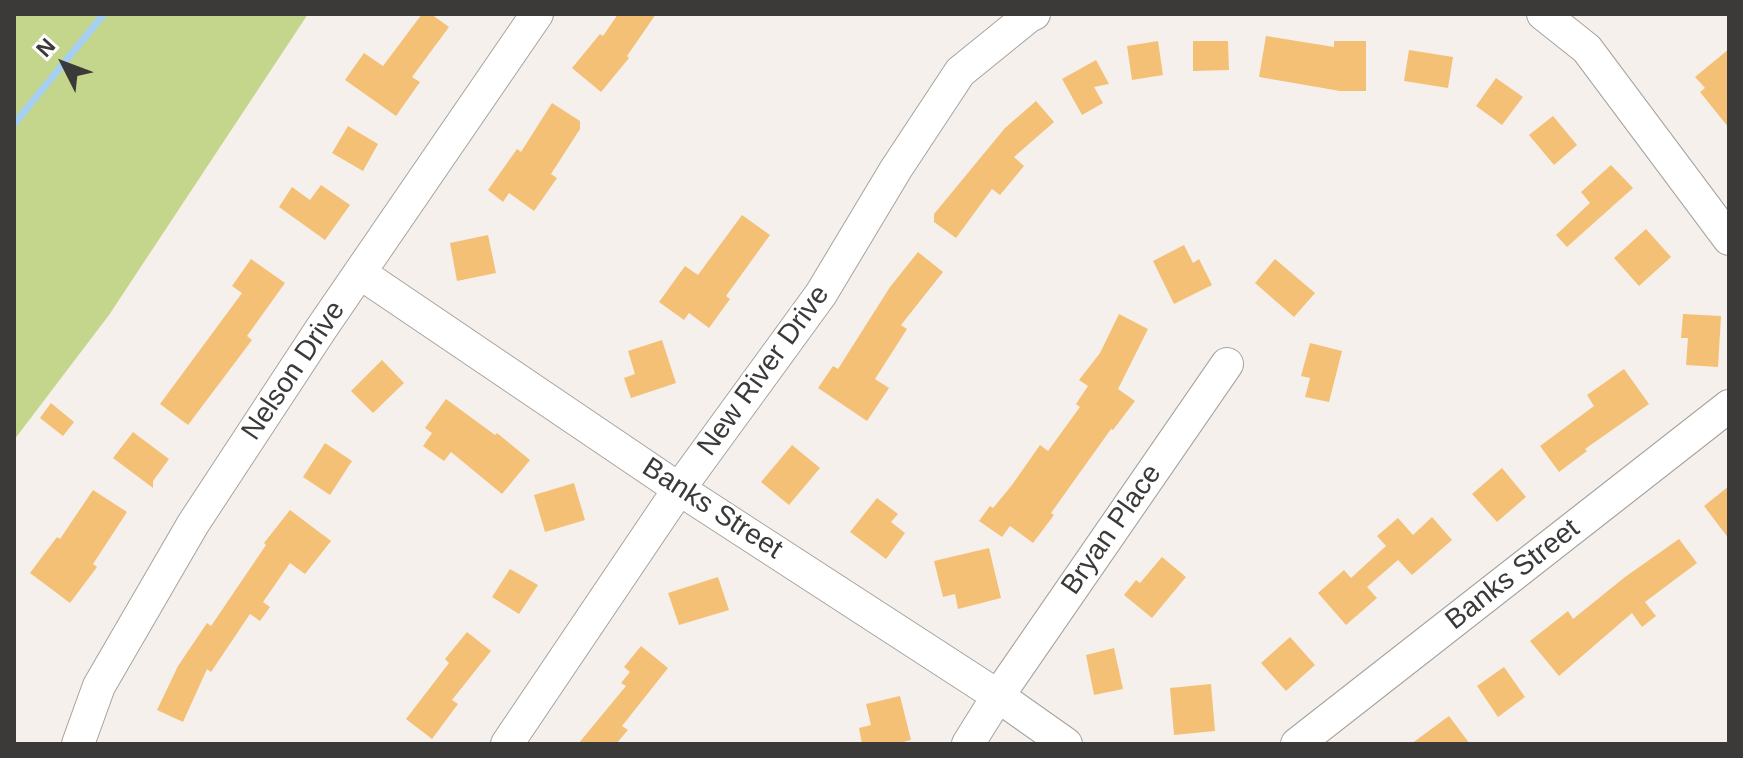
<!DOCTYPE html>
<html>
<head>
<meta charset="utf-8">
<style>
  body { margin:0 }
  #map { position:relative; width:1743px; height:758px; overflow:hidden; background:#f5f0eb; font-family:Arial,sans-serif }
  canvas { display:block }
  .frame { position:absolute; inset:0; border:16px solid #3b3a38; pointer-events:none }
  .north { position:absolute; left:24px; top:24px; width:80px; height:80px; -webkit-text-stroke:6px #fff; paint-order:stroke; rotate:312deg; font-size:22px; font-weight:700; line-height:32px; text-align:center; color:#3b3a38 }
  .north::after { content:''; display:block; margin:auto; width:28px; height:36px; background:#3b3a38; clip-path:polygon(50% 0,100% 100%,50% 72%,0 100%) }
</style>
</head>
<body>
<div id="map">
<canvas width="1743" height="758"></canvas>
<div class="frame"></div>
<div class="north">N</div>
</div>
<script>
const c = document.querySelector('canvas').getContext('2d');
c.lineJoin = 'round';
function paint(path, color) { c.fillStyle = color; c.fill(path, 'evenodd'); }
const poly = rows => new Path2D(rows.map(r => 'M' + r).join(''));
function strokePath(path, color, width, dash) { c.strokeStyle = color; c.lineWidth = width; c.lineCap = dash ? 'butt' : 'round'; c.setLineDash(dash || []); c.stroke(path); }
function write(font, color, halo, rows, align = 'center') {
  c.font = font + ' Arial,sans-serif'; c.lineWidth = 6; c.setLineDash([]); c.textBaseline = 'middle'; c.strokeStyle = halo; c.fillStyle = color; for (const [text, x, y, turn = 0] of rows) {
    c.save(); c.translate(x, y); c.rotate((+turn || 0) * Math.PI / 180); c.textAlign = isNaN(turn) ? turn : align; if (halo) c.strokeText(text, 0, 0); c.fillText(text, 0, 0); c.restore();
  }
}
paint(poly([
  [14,14,308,14,109,315,14,440]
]), '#c4d58c');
strokePath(poly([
  [14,124,104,14]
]), '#a6d0f2', 7);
paint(poly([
  [422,14,431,14,449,27,412,77,420,82,396,116,345,80,364,53,383,66],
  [618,14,656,14,627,56,629,58,601,92,572,68,600,34,603,36],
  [1266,36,1334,47,1334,41,1366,41,1366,91,1340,91,1259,77],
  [1158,41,1163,75,1132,80,1127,46],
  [1193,41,1228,41,1229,70,1193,71],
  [1729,49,1729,128,1700,92,1705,88,1695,77],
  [1409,50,1453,57,1448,88,1404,81],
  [1096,60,1109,84,1094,87,1103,103,1082,115,1062,79],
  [1496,78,1523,97,1502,125,1476,106],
  [1036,101,1054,122,1014,157,1024,166,1000,195,992,189,956,238,934,222,934,214,1005,128],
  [552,103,580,121,580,129,551,174,557,178,534,211,509,193,503,202,488,190,517,149,521,152],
  [1553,116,1577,145,1554,165,1529,135],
  [348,126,378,144,363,171,332,153],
  [1611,165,1633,188,1567,247,1556,235,1590,203,1581,192],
  [321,185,350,205,325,240,279,207,292,187,310,200],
  [742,215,770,235,726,296,730,299,709,328,689,313,684,320,659,302,685,266,698,275],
  [1646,229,1671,257,1639,286,1614,258],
  [488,235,496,273,457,281,450,243],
  [1184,245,1193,263,1199,259,1212,285,1174,304,1153,261],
  [918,252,943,272,901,325,907,329,875,379,889,388,867,421,818,388,833,366,838,369,890,287],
  [251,259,285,283,247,336,252,340,188,425,160,404,242,293,232,286],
  [1275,259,1315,293,1294,317,1255,283],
  [1119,314,1148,329,1118,389,1135,401,1113,430,1111,429,1051,513,1054,515,1033,543,1010,526,1002,537,979,521,990,506,993,508,1012,485,1040,445,1048,451,1080,407,1076,404,1088,386,1079,380,1100,353],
  [1683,314,1721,316,1718,367,1686,365,1688,338,1681,338],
  [662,340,676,383,631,398,624,378,635,374,628,351],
  [1310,343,1342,351,1329,402,1305,397,1310,378,1301,376],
  [382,360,404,383,373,413,351,391],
  [1624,369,1649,404,1585,449,1587,451,1559,472,1540,446,1594,406,1587,395],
  [446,399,495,435,497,433,530,460,502,494,451,452,444,461,423,446,432,433,425,428],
  [51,403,74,422,63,436,40,418],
  [133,432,169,459,153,481,153,488,113,458],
  [325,443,352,461,330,495,303,477],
  [792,445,820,468,789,505,761,482],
  [1502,468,1526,497,1497,522,1472,494],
  [574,483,585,520,545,532,534,495],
  [1729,486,1729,539,1704,506],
  [93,490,127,512,93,564,97,567,70,603,30,573,57,537,60,539],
  [877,498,898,514,891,522,905,533,886,559,850,532],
  [290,510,331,541,305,574,290,563,263,602,270,607,260,621,250,614,211,672,207,669,183,722,157,710,178,666,207,623,211,626,266,545,264,543],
  [1432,517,1452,540,1412,575,1398,560,1367,587,1377,598,1346,625,1318,593,1344,570,1351,578,1386,546,1377,536,1398,518,1413,535],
  [1679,539,1697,563,1645,602,1656,616,1642,627,1632,613,1559,676,1530,641,1568,611,1573,619,1625,577],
  [989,548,1001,598,958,609,955,594,943,597,934,561],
  [1162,557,1186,577,1152,618,1124,595,1136,580,1140,583],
  [510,569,538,585,519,614,492,597],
  [718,577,729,610,679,625,668,593],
  [467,632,491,651,452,700,458,704,432,739,406,719,449,663,445,659],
  [1290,637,1315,665,1286,691,1261,663],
  [641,646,668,668,622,726,628,730,616,744,578,744,626,686,621,683,630,672,624,667],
  [1114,648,1123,689,1094,695,1086,655],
  [1504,667,1525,697,1498,717,1477,686],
  [1211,684,1215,731,1174,735,1170,688],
  [900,696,911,740,896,744,862,744,859,728,871,725,866,704],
  [1449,716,1470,744,1411,744]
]), '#f4c076');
const minor = poly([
  [1543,14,1587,49,1729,239],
  [360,273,679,489,998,696,1066,744],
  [78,744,99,686,193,524,321,329,537,14],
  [507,744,679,489,821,294,896,169,960,72,1029,16,1034,14],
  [968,744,998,696,1227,364],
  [1297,744,1729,406]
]);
strokePath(minor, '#a6a29d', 34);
strokePath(minor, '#fff', 32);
write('28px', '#3b3a38', '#fff', [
  ["Nelson Drive",294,371,-56],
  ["New River Drive",764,371,-54],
  ["Banks Street",712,509,33],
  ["Bryan Place",1112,530,-55],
  ["Banks Street",1513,575,-38]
]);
</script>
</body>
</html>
